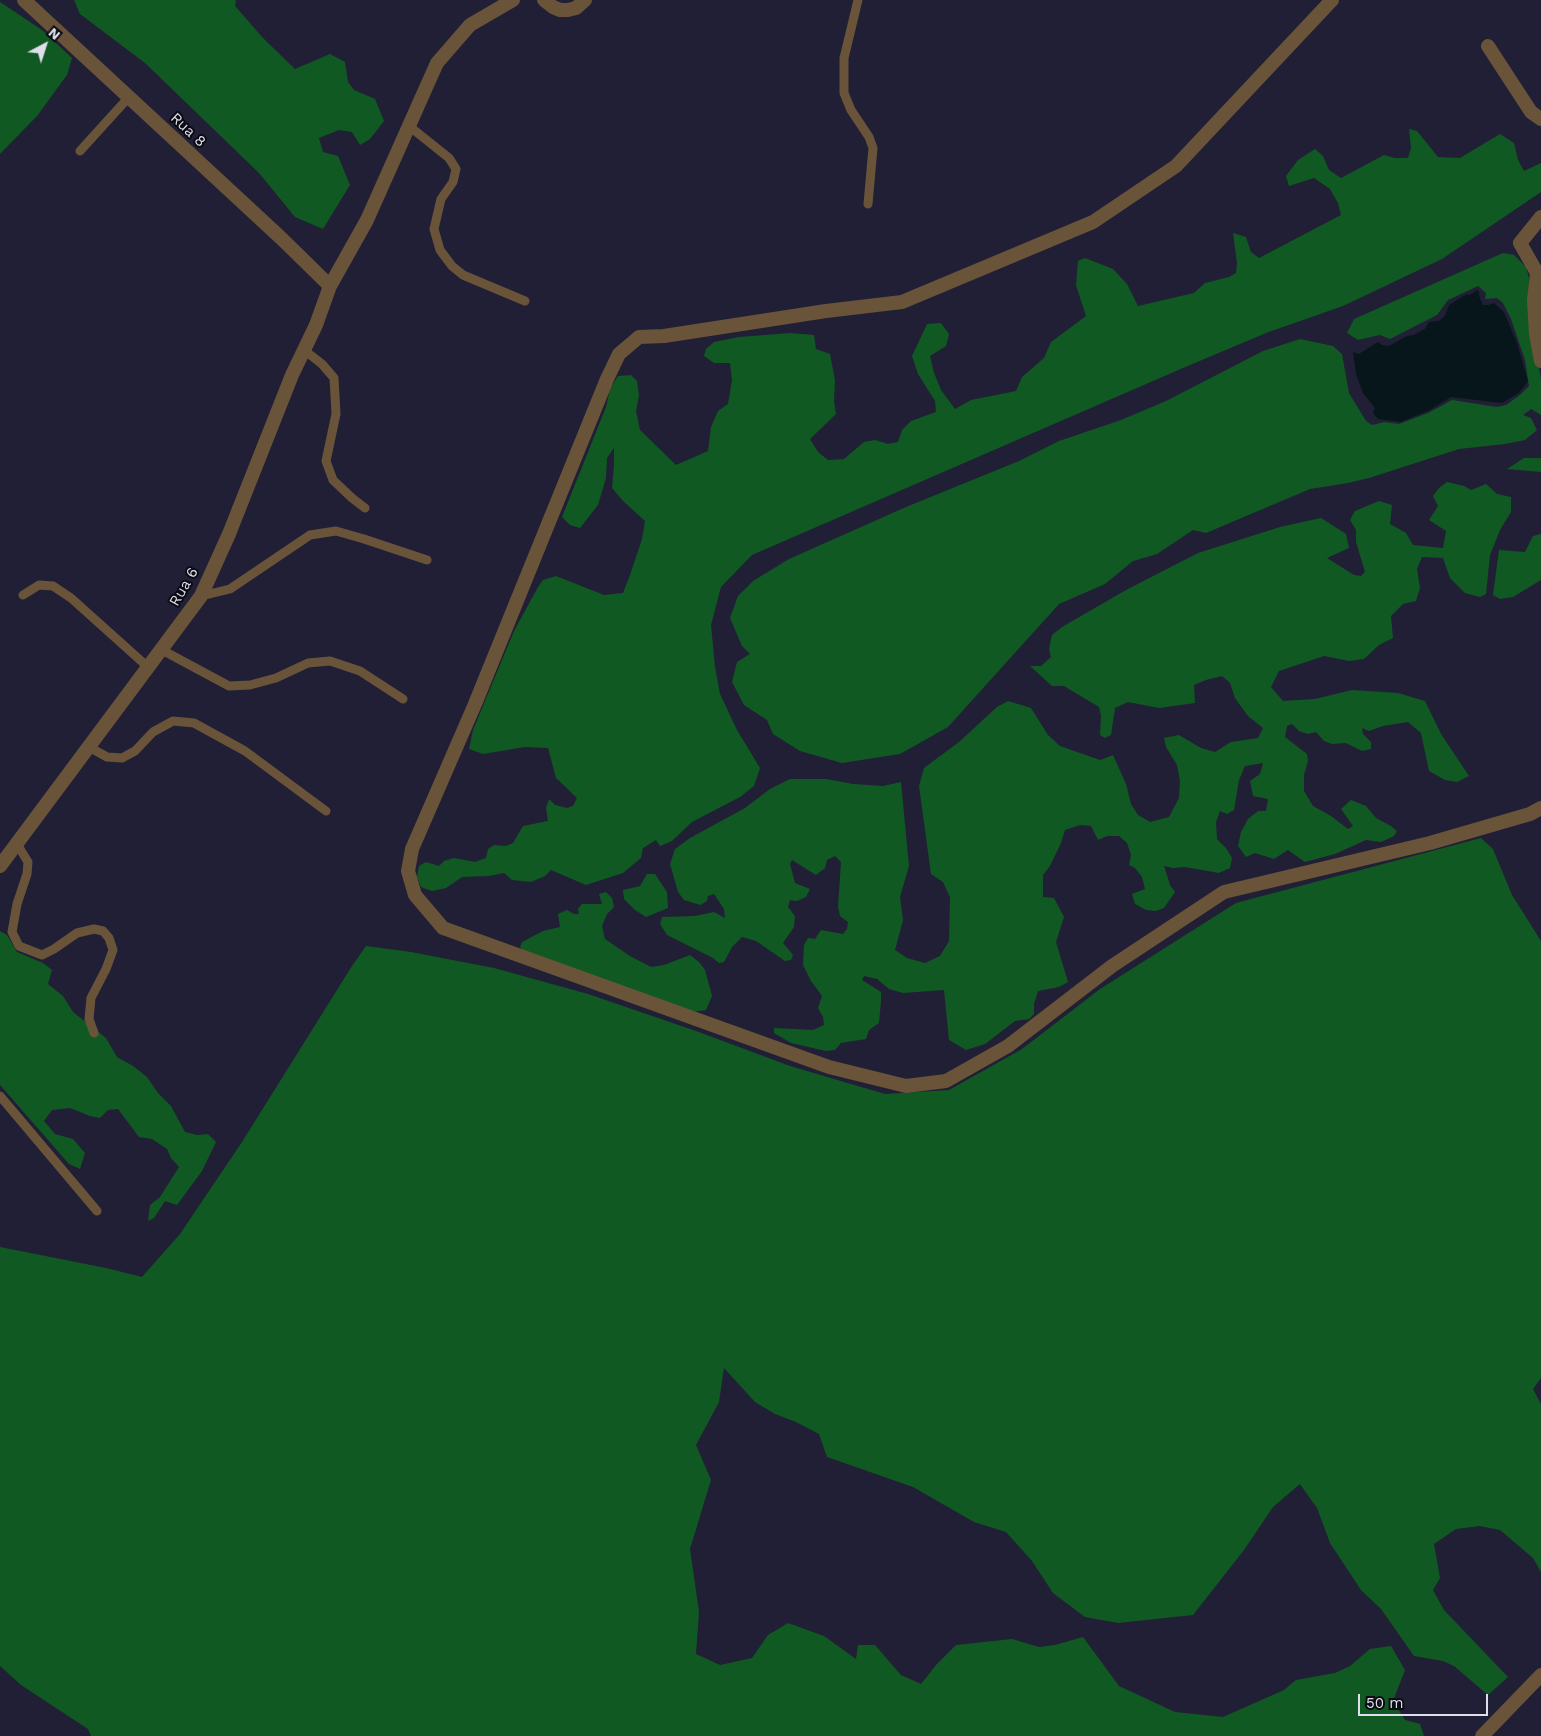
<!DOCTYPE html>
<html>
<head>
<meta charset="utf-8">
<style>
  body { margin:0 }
  #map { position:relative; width:1541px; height:1736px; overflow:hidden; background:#211f35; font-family:"Work Sans",sans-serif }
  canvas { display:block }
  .north { position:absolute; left:20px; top:20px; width:50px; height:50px; -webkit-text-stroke:4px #0b0b14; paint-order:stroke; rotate:40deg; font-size:14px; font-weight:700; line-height:20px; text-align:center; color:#dedeed }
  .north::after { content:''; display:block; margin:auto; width:18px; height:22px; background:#dedeed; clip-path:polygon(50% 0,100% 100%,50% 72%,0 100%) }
  .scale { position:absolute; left:1358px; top:1694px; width:130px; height:22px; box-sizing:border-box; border:2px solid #dedeed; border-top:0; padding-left:6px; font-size:15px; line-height:18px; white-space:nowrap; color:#dedeed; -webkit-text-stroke:4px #0b0b14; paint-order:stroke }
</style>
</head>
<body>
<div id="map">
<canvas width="1541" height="1736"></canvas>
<div class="north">N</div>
<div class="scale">50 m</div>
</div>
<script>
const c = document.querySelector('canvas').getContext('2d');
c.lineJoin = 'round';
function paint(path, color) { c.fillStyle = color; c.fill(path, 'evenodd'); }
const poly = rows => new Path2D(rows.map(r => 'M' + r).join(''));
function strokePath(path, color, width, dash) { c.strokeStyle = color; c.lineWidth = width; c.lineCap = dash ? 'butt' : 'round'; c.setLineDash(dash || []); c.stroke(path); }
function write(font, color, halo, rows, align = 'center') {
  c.font = font + ' "Work Sans",sans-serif'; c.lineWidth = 4; c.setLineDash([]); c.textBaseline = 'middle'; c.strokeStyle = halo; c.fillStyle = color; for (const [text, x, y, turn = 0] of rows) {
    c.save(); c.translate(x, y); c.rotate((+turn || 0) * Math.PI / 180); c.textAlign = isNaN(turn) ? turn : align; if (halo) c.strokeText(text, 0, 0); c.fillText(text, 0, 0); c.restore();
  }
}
paint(poly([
  [74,0,236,0,235,6,263,38,295,69,330,54,345,62,348,82,354,90,375,99,384,121,370,139,360,145,352,132,339,130,319,138,323,152,338,156,350,185,323,229,295,217,259,173,145,63,80,14],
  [0,2,42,30,72,58,67,75,37,116,0,154],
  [1409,129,1417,131,1438,157,1460,158,1500,134,1514,143,1518,160,1524,171,1541,163,1541,192,1442,259,1343,306,1266,333,1183,368,752,555,721,587,711,625,715,667,720,694,737,730,760,768,754,786,740,797,692,822,672,841,660,846,656,840,643,848,641,858,623,873,586,885,551,870,545,876,531,882,512,880,504,873,489,876,462,877,446,888,432,891,421,887,417,877,419,866,426,862,439,866,444,861,454,858,475,862,486,858,488,849,494,845,506,846,513,843,523,826,548,821,546,808,549,799,555,805,567,808,573,806,577,798,556,778,548,748,525,747,483,754,469,749,473,730,514,631,538,587,543,580,556,576,604,595,623,593,630,575,642,539,645,521,623,501,612,488,614,465,614,448,607,458,606,478,598,505,580,528,570,525,562,517,606,407,610,389,618,376,631,375,637,381,639,395,636,411,640,430,676,465,708,451,711,427,718,411,728,404,732,380,730,363,714,363,704,356,706,349,714,342,739,337,790,333,814,335,816,349,830,354,835,380,834,401,836,414,810,439,818,452,828,460,844,459,864,442,875,440,888,444,898,442,902,430,911,421,936,412,935,401,918,374,912,356,927,324,941,323,949,334,946,346,930,356,934,373,941,390,955,409,971,400,1016,391,1022,377,1044,358,1051,342,1086,316,1076,285,1078,261,1085,258,1113,269,1127,284,1138,306,1194,293,1205,283,1229,277,1236,273,1237,263,1233,233,1246,237,1251,252,1259,258,1341,215,1338,203,1330,189,1314,178,1289,186,1286,176,1298,160,1315,149,1323,156,1329,170,1341,178,1384,155,1395,158,1408,158,1411,148],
  [1503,253,1514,255,1526,267,1529,278,1528,306,1541,379,1541,415,1531,409,1523,415,1531,418,1537,430,1525,440,1505,444,1459,449,1369,478,1348,483,1310,489,1206,533,1193,530,1157,554,1133,561,1105,584,1059,604,948,727,900,754,842,763,800,751,773,734,767,720,744,705,732,682,737,662,750,654,742,646,730,618,738,596,753,581,789,559,906,507,1019,461,1059,441,1121,420,1166,401,1263,351,1300,339,1333,346,1342,354,1349,393,1366,421,1372,425,1385,422,1399,424,1428,413,1452,400,1497,407,1506,405,1520,395,1529,386,1525,360,1511,319,1503,303,1497,298,1485,299,1486,293,1478,286,1448,300,1437,315,1390,339,1380,335,1358,340,1347,333,1354,319],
  [1524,458,1541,458,1541,472,1507,469],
  [1447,482,1464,486,1471,490,1486,484,1497,494,1511,497,1511,512,1500,530,1490,555,1486,594,1480,597,1465,593,1450,578,1443,558,1422,557,1417,569,1420,588,1416,601,1403,604,1391,616,1393,638,1379,645,1364,659,1349,661,1324,656,1279,671,1271,687,1283,701,1315,699,1352,690,1398,693,1425,701,1441,734,1469,776,1457,782,1445,780,1429,771,1421,733,1408,722,1383,726,1369,731,1362,728,1363,734,1371,742,1371,749,1362,751,1346,743,1332,744,1324,741,1316,732,1308,734,1299,731,1292,724,1287,726,1285,737,1307,754,1308,761,1304,775,1304,791,1313,806,1331,816,1348,829,1353,826,1341,809,1351,800,1366,806,1376,818,1391,826,1397,831,1394,836,1381,842,1366,840,1335,854,1305,862,1288,850,1274,859,1255,853,1246,857,1238,846,1241,832,1248,819,1258,811,1266,811,1268,799,1253,796,1250,781,1260,774,1263,763,1245,766,1239,780,1234,810,1227,814,1220,811,1216,822,1217,839,1226,848,1232,858,1230,868,1219,873,1185,867,1173,868,1164,866,1170,885,1175,892,1164,908,1156,911,1146,910,1135,904,1132,894,1145,889,1142,877,1135,868,1129,865,1131,855,1127,843,1119,836,1107,836,1098,840,1091,826,1080,825,1065,830,1061,843,1050,866,1043,875,1043,897,1054,898,1064,917,1056,942,1068,982,1059,987,1038,991,1034,1004,1034,1014,1029,1019,1015,1021,985,1044,966,1050,949,1040,944,990,903,993,889,989,877,979,864,976,862,980,881,992,881,1001,879,1023,869,1030,866,1039,841,1043,835,1050,826,1051,791,1043,774,1033,774,1028,813,1030,824,1025,823,1017,818,1008,822,996,811,981,803,965,804,945,808,938,815,939,821,930,843,934,847,929,848,922,840,916,838,907,841,862,835,856,827,860,825,868,816,875,792,860,790,864,795,883,810,889,806,897,797,901,790,900,788,907,795,916,794,927,783,943,793,955,791,960,785,961,756,941,742,937,732,947,724,962,719,963,713,958,667,935,660,924,662,917,695,916,714,912,725,918,724,909,714,894,708,896,707,901,700,905,684,900,678,892,670,864,675,849,690,838,745,808,770,789,790,779,826,779,853,784,883,786,901,782,909,866,900,897,903,920,895,950,907,958,925,963,940,956,949,941,950,897,943,882,931,874,919,786,924,768,959,742,997,707,1008,701,1031,708,1048,735,1060,746,1100,760,1113,755,1126,784,1131,804,1138,815,1150,822,1169,817,1179,798,1180,781,1177,765,1166,747,1164,738,1179,735,1201,748,1215,752,1231,742,1258,738,1263,728,1248,716,1235,698,1230,683,1222,676,1206,680,1194,685,1195,703,1159,708,1128,702,1115,708,1111,735,1105,738,1100,735,1101,716,1099,707,1064,686,1052,686,1030,666,1041,666,1051,657,1049,649,1052,635,1062,627,1126,590,1198,553,1280,527,1321,518,1346,534,1349,548,1327,558,1354,575,1361,576,1365,572,1356,542,1356,530,1350,520,1355,511,1379,501,1392,505,1390,524,1406,533,1413,545,1443,548,1446,531,1429,520,1438,506,1433,496,1439,488],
  [1541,534,1541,580,1513,597,1500,599,1493,595,1499,550,1525,552,1533,536],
  [1481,838,1493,849,1512,895,1541,941,1541,1378,1533,1389,1541,1404,1541,1572,1533,1558,1500,1530,1480,1526,1456,1529,1434,1544,1440,1578,1433,1590,1444,1610,1508,1677,1488,1695,1454,1666,1443,1661,1414,1656,1381,1609,1361,1590,1330,1543,1317,1508,1300,1484,1273,1507,1244,1550,1193,1615,1118,1623,1085,1617,1053,1593,1032,1561,1006,1532,974,1522,913,1487,827,1457,819,1434,796,1422,775,1414,755,1402,724,1368,719,1402,696,1445,711,1480,690,1549,699,1612,696,1654,720,1665,752,1658,768,1635,788,1623,824,1636,856,1659,858,1645,875,1645,901,1675,921,1684,936,1665,956,1645,1012,1639,1039,1647,1055,1645,1083,1637,1119,1686,1175,1712,1223,1717,1284,1690,1296,1680,1335,1673,1350,1666,1370,1649,1391,1646,1405,1670,1393,1701,1405,1720,1420,1724,1424,1736,91,1736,88,1729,21,1685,0,1666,0,1247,106,1268,142,1277,180,1234,242,1142,352,966,366,946,411,952,494,968,588,994,696,1031,790,1066,885,1094,949,1090,1022,1049,1100,989,1236,903],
  [647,874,655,874,667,892,668,908,646,917,635,910,624,899,623,890,640,886],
  [606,892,612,898,614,907,607,914,602,926,605,939,630,956,651,967,664,965,690,955,699,962,705,970,712,996,706,1010,691,1012,523,951,520,947,522,942,543,931,560,927,558,914,567,910,574,914,579,914,578,909,582,904,602,904,599,894],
  [0,931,7,935,17,952,43,963,52,970,48,984,63,996,73,1012,106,1038,117,1057,133,1066,147,1077,158,1093,171,1106,185,1132,197,1135,208,1134,216,1142,202,1171,177,1205,165,1201,154,1218,148,1221,150,1205,160,1197,179,1167,171,1158,167,1149,152,1139,139,1137,118,1109,108,1110,100,1118,90,1116,70,1108,52,1110,44,1121,55,1134,73,1139,85,1153,80,1169,69,1164,0,1085]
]), '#115923');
paint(poly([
  [1477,290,1479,292,1479,296,1483,305,1488,305,1494,303,1504,312,1517,343,1528,381,1519,393,1502,403,1451,397,1430,410,1401,422,1378,419,1373,413,1375,408,1363,393,1356,374,1353,352,1359,354,1378,342,1382,345,1389,346,1407,336,1414,335,1425,329,1429,322,1439,321,1445,316,1449,305,1467,294,1470,295]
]), '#07161a');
strokePath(poly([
  [858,0,844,58,844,93,851,110,869,137,873,148,868,204],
  [409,126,449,158,456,169,453,182,441,199,434,229,440,250,452,266,463,275,525,301],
  [80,151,129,97],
  [304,350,322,364,334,378,336,414,326,461,333,480,352,498,365,508],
  [23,595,39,585,53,586,71,598,149,668],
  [201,596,230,589,310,535,336,531,364,539,427,560],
  [162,650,229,686,250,685,276,678,308,663,330,661,360,671,403,699],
  [89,747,107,757,122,758,135,751,153,732,173,721,194,723,245,751,326,811],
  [17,844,28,862,27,874,17,904,12,932,19,946,42,955,54,949,77,933,94,929,103,931,109,938,113,950,106,969,91,998,89,1019,94,1033],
  [0,1096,97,1211]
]), '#6a5439', 9);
strokePath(poly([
  [24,0,281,238,330,286],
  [544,0,553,7,560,10,568,10,576,8,585,0],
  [1332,0,1176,166,1093,222,902,302,826,311,664,336,639,337,619,354,607,379,475,704,412,849,408,871,415,895,443,928,829,1067,906,1086,946,1081,1008,1046,1112,966,1224,892,1430,843,1530,814,1541,808],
  [1488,46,1531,112,1541,119],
  [1541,217,1520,243,1537,273,1541,275],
  [1537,273,1534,300,1536,334,1541,361],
  [0,866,201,596,229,534,292,375,316,325,330,286,367,220,437,63,470,25,513,0],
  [1482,1736,1541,1675]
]), '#6a5439', 14);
write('15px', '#dedeed', '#0b0b14', [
  ["Rua 8",188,130,43],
  ["Rua 6",184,587,-60]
]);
</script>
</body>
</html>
